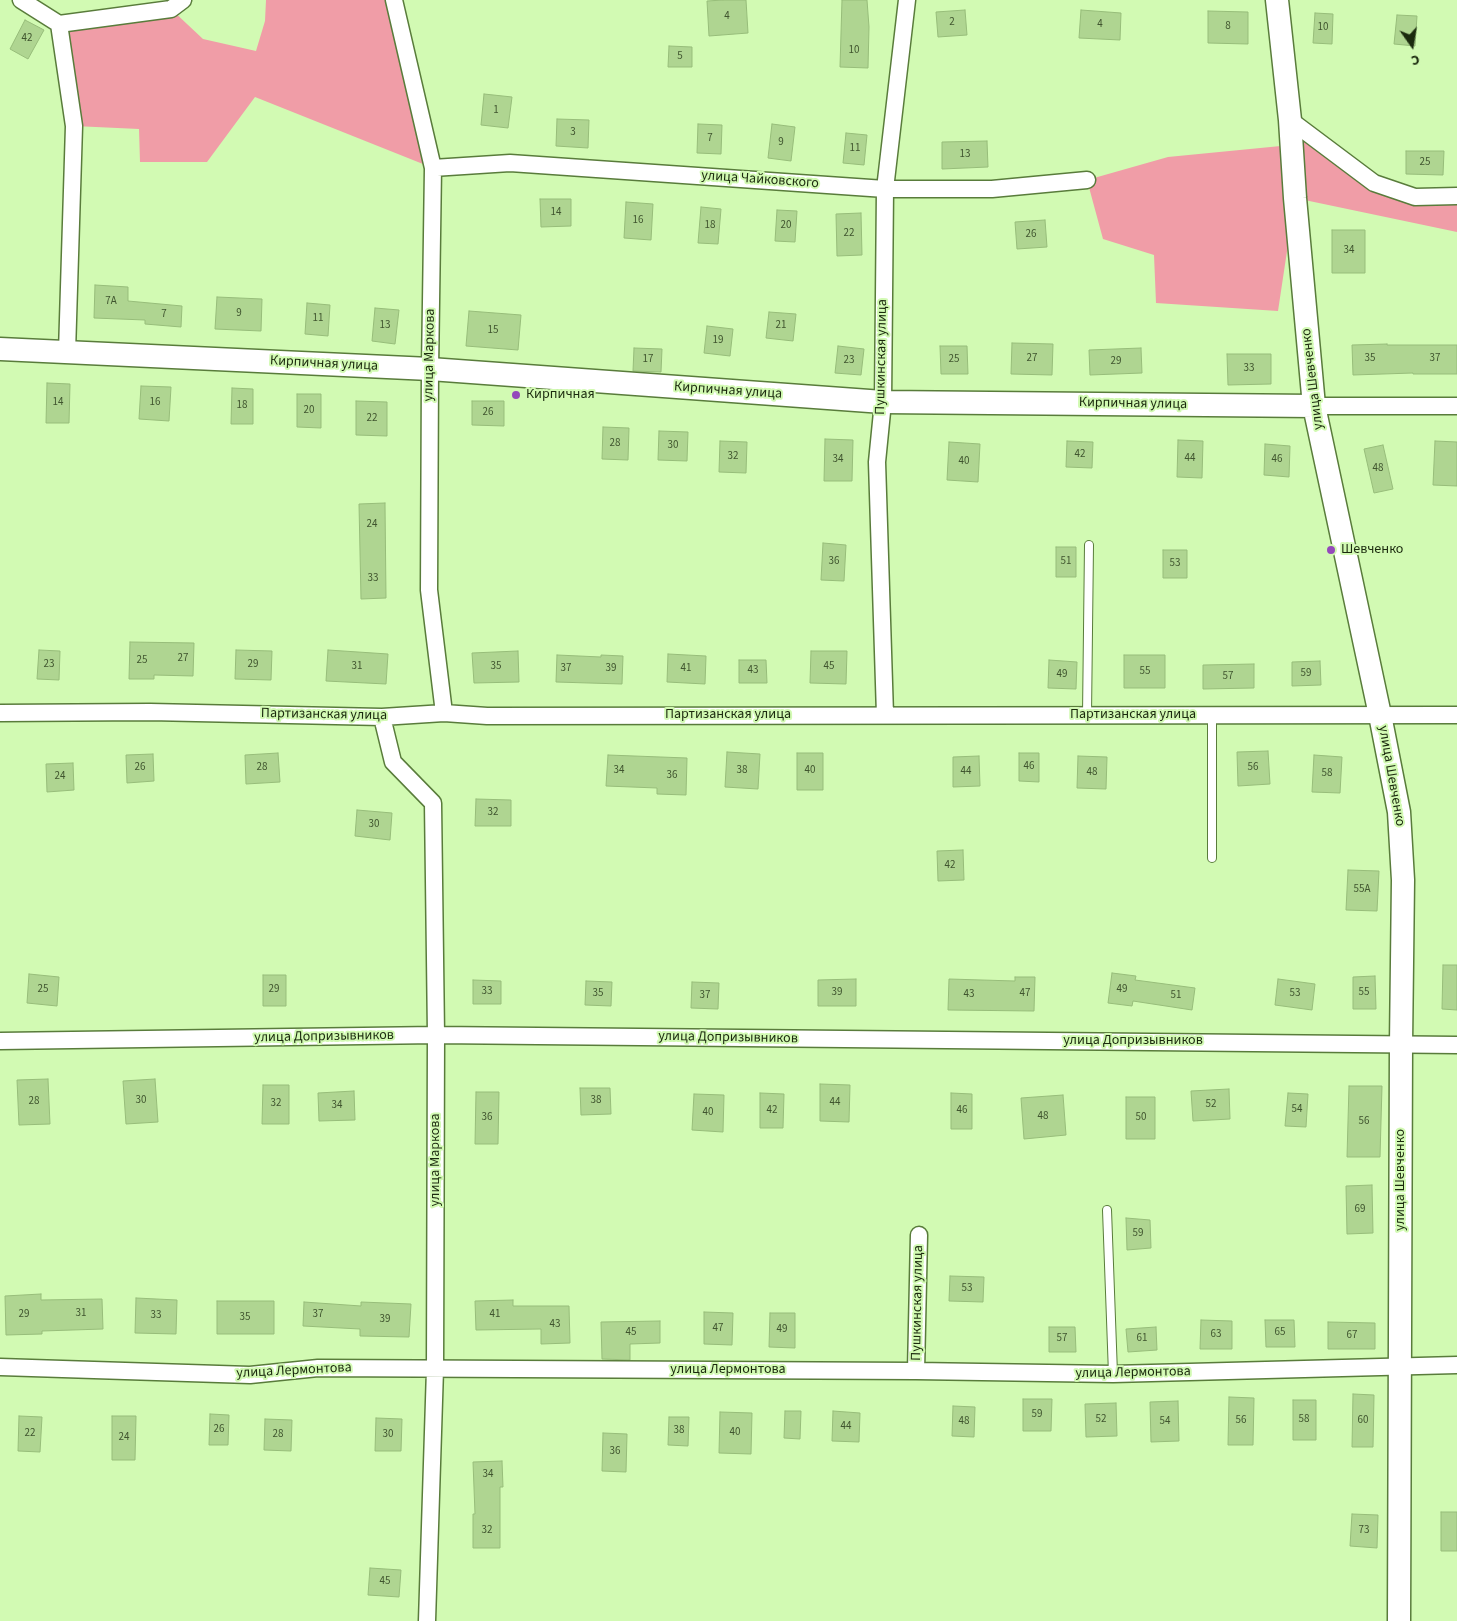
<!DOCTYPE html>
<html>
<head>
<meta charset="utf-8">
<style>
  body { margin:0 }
  #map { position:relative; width:1457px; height:1621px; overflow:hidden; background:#d2fab3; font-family:"Source Sans 3",sans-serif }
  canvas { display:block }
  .north { position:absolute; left:1387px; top:20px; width:50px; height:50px; -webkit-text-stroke:4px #d2fab3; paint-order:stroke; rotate:167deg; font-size:14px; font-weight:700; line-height:20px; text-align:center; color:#1b2a0e }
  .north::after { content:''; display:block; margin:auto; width:18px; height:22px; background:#1b2a0e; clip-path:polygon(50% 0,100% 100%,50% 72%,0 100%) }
</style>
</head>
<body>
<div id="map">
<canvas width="1457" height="1621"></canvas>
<div class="north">С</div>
</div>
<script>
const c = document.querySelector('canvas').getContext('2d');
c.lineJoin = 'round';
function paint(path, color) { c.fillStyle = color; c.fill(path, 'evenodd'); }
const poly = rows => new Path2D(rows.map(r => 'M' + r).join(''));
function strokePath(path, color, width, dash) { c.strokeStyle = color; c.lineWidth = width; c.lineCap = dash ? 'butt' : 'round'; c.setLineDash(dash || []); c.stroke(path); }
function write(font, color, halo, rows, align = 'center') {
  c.font = font + ' "Source Sans 3",sans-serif'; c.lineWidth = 4; c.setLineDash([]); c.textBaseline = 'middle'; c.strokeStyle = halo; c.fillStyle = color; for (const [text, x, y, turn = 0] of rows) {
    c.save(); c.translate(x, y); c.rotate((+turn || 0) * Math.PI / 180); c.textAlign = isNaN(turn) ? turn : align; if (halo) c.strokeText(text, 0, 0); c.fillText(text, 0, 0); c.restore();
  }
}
paint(poly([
  [266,0,394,0,433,168,255,97,207,162,140,162,139,129,74,126,59,24,171,9,203,39,256,51,265,21],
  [1290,120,1374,183,1457,196,1457,232,1295,198,1278,311,1156,303,1154,255,1103,239,1087,180,1168,157,1291,145]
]), '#f09da7');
const building = poly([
  [723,0,746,0,748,33,709,36,707,1,723,0],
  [842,0,867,0,869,27,868,68,840,67,842,0],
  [965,10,967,35,938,37,936,12,965,10],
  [1081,10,1121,13,1120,40,1079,38,1081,10],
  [1208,11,1248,12,1248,44,1208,43,1208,11],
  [1315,13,1333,14,1332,44,1313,43,1315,13],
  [1397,15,1417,16,1415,46,1394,44,1397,15],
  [25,20,44,30,28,59,10,49,25,20],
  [669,46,692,47,692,67,668,67,669,46],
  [484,94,512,97,508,128,481,125,484,94],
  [557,119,589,120,588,148,556,146,557,119],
  [698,124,722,125,721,154,697,153,698,124],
  [772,124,795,127,791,161,768,158,772,124],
  [846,133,867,135,864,165,843,163,846,133],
  [987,141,988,167,942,169,942,142,987,141],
  [1406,151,1444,151,1443,175,1406,174,1406,151],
  [540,199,571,199,571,226,541,227,540,199],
  [626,202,653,204,651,240,624,238,626,202],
  [701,207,721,209,718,244,698,243,701,207],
  [777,210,797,211,795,242,775,241,777,210],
  [861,213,862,255,837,256,836,214,861,213],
  [1045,220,1047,247,1017,249,1015,222,1045,220],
  [1332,230,1365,230,1365,273,1332,273,1332,230],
  [95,285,128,287,128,301,182,306,181,327,145,324,145,320,94,318,95,285],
  [217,297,262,299,261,331,215,329,217,297],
  [307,303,330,305,328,336,305,334,307,303],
  [375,308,399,310,395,344,372,341,375,308],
  [469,311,521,315,518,350,466,346,469,311],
  [769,312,796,314,793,341,766,338,769,312],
  [707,326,733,329,730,356,704,353,707,326],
  [1012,343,1053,344,1052,375,1011,374,1012,343],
  [1387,344,1387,345,1457,345,1457,374,1413,374,1413,373,1353,375,1352,345,1387,344],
  [838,346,864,349,861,375,835,373,838,346],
  [940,346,967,346,968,374,941,374,940,346],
  [634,348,662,349,661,372,633,371,634,348],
  [1141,348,1142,373,1090,375,1089,350,1141,348],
  [1227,354,1271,354,1271,384,1228,385,1227,354],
  [47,383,70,384,69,423,46,423,47,383],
  [141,386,171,387,169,421,139,419,141,386],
  [232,388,253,389,253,424,231,424,232,388],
  [297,394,321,394,321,428,297,427,297,394],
  [356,401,387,402,387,436,356,435,356,401],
  [472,401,504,401,504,426,472,425,472,401],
  [603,427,629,428,628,460,602,459,603,427],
  [659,431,688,432,687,461,658,460,659,431],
  [825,439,853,440,852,481,824,481,825,439],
  [1178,440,1203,441,1202,478,1177,477,1178,440],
  [720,441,747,442,746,473,719,472,720,441],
  [1067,441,1093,442,1092,468,1066,467,1067,441],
  [1435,441,1457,442,1457,486,1433,485,1435,441],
  [949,442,980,444,978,482,947,480,949,442],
  [1265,444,1290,446,1289,477,1264,475,1265,444],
  [1383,445,1393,489,1374,493,1364,449,1383,445],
  [385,503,386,598,361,599,359,504,385,503],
  [823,543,846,545,844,581,821,580,823,543],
  [1056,547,1076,547,1076,577,1056,577,1056,547],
  [1163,550,1187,550,1187,578,1163,578,1163,550],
  [130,642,194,643,193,676,154,675,154,679,129,679,130,642],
  [39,650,60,651,59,680,37,679,39,650],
  [236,650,272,651,271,680,235,679,236,650],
  [328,650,388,654,386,684,326,681,328,650],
  [518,651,519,682,474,683,472,653,518,651],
  [811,651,847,651,846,684,810,683,811,651],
  [668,654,706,656,705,684,667,682,668,654],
  [557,655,601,657,601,655,623,656,622,684,556,682,557,655],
  [1124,655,1165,655,1165,688,1124,688,1124,655],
  [739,660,766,660,767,683,739,683,739,660],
  [1049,660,1077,662,1076,689,1048,688,1049,660],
  [1320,661,1321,685,1292,686,1292,662,1320,661],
  [1254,664,1254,688,1203,689,1203,665,1254,664],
  [1268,751,1270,784,1238,786,1237,752,1268,751],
  [727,752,760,754,758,789,725,787,727,752],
  [278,753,280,782,246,784,245,755,278,753],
  [797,753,823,753,823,790,797,790,797,753],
  [1019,753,1039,753,1039,782,1019,781,1019,753],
  [153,754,154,781,127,783,126,755,153,754],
  [608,755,687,758,686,795,657,794,657,788,606,786,608,755],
  [1314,755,1342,757,1340,793,1312,792,1314,755],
  [979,756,980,786,953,787,953,757,979,756],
  [1078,756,1107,757,1106,789,1077,788,1078,756],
  [73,763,74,790,47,792,46,764,73,763],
  [476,799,511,800,511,826,475,826,476,799],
  [357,810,392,813,390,840,355,836,357,810],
  [963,850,964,880,938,881,937,851,963,850],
  [1348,870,1379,871,1377,911,1346,910,1348,870],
  [1443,965,1457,965,1457,1010,1442,1009,1443,965],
  [1112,973,1136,976,1135,980,1195,988,1192,1010,1133,1001,1132,1006,1108,1003,1112,973],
  [29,974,59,977,57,1006,27,1003,29,974],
  [263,975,286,975,286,1006,263,1006,263,975],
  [1375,976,1376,1009,1353,1009,1353,977,1375,976],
  [1015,977,1035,977,1034,1011,948,1010,949,979,1015,981,1015,977],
  [856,979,856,1006,818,1006,818,980,856,979],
  [1278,979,1315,984,1312,1010,1275,1005,1278,979],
  [473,980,501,981,501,1004,473,1004,473,980],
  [586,981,612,982,611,1006,585,1005,586,981],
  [692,982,719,983,718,1009,691,1008,692,982],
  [48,1079,50,1124,19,1125,17,1080,48,1079],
  [155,1079,158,1122,126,1124,123,1081,155,1079],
  [820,1084,850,1085,849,1122,820,1121,820,1084],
  [263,1085,289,1085,289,1124,262,1124,263,1085],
  [1349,1086,1382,1086,1380,1157,1347,1157,1349,1086],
  [580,1088,610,1088,611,1114,581,1115,580,1088],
  [1229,1089,1230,1119,1193,1121,1191,1091,1229,1089],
  [354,1091,355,1120,319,1121,318,1093,354,1091],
  [476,1092,499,1092,498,1144,475,1144,476,1092],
  [760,1093,784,1094,783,1128,760,1128,760,1093],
  [951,1093,972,1094,972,1129,951,1129,951,1093],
  [1288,1093,1308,1094,1306,1127,1285,1126,1288,1093],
  [694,1094,724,1095,723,1132,692,1130,694,1094],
  [1063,1095,1066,1135,1024,1139,1021,1098,1063,1095],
  [1126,1097,1155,1097,1155,1139,1126,1139,1126,1097],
  [1372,1185,1373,1233,1347,1234,1346,1186,1372,1185],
  [1126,1218,1150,1220,1151,1248,1127,1250,1126,1218],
  [950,1276,984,1277,983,1302,949,1301,950,1276],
  [41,1294,41,1300,102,1299,103,1329,42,1331,42,1334,6,1335,5,1296,41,1294],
  [136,1298,177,1300,176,1334,135,1333,136,1298],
  [513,1300,513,1306,569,1306,570,1343,541,1344,541,1329,476,1330,475,1301,513,1300],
  [217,1301,274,1301,274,1334,217,1334,217,1301],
  [304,1302,361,1306,361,1302,411,1304,409,1337,360,1336,360,1329,303,1326,304,1302],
  [704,1312,733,1313,732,1345,704,1344,704,1312],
  [770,1313,795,1313,795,1348,769,1347,770,1313],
  [1201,1320,1232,1321,1232,1349,1200,1349,1201,1320],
  [1265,1320,1294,1320,1295,1347,1266,1347,1265,1320],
  [660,1321,660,1343,630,1344,630,1360,602,1359,601,1322,660,1321],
  [1328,1322,1375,1323,1375,1349,1328,1349,1328,1322],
  [1049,1327,1075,1327,1076,1352,1049,1352,1049,1327],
  [1156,1327,1157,1350,1128,1352,1126,1329,1156,1327],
  [1353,1394,1374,1395,1373,1447,1352,1447,1353,1394],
  [1229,1397,1254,1398,1253,1445,1228,1445,1229,1397],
  [1023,1399,1052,1399,1051,1431,1023,1431,1023,1399],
  [1293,1400,1316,1400,1316,1440,1293,1440,1293,1400],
  [1178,1401,1179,1441,1151,1442,1150,1402,1178,1401],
  [1116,1403,1117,1436,1086,1437,1085,1404,1116,1403],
  [953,1406,975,1407,974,1437,952,1436,953,1406],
  [785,1411,801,1411,800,1439,784,1438,785,1411],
  [833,1411,860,1413,859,1442,832,1441,833,1411],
  [720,1412,752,1413,751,1454,719,1453,720,1412],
  [210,1414,229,1415,228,1445,209,1445,210,1414],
  [19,1416,42,1417,40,1452,18,1451,19,1416],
  [112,1416,136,1416,135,1460,112,1460,112,1416],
  [669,1417,689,1417,688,1446,668,1445,669,1417],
  [376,1418,402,1419,401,1451,375,1451,376,1418],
  [265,1419,292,1420,291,1451,264,1450,265,1419],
  [603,1433,627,1434,626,1472,602,1471,603,1433],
  [502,1461,503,1487,500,1487,500,1548,473,1548,473,1514,475,1514,473,1462,502,1461],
  [1441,1512,1457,1512,1457,1551,1441,1551,1441,1512],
  [1352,1514,1378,1515,1377,1548,1350,1546,1352,1514],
  [370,1568,401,1570,399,1597,368,1595,370,1568]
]);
paint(building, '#afd591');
strokePath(building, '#97bd7a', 1);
const lane = poly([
  [1087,715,1089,545],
  [1212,715,1212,858],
  [1107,1210,1113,1374]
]);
const street = poly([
  [21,0,59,24,171,9,183,0],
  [394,0,433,168,430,369,429,590,444,713],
  [59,24,74,126,67,352],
  [1290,120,1374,183,1415,197,1457,196],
  [433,168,510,163,885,189,992,189,1087,180],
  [1314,406,1457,406],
  [0,713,150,712,382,717,444,713,487,716,1457,715],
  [885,715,877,462,883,402,885,189,907,0],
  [382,717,393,762,433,803,436,1035,435,1369,427,1621],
  [0,1041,436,1035,1457,1045],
  [0,1367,250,1375,318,1368,916,1371,1113,1374,1457,1365],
  [916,1371,919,1235]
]);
const secondary = poly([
  [1277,0,1290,120,1295,198,1314,406,1380,715,1399,812,1403,880,1401,1044,1399,1621],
  [0,349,430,369,883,402,1314,406]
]);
strokePath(lane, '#597c3b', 10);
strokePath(street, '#597c3b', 19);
strokePath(secondary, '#597c3b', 25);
strokePath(lane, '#fff', 8);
strokePath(street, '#fff', 16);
strokePath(secondary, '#fff', 22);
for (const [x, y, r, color] of [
  [516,395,5,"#9449bb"],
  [1331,550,5,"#9449bb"]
]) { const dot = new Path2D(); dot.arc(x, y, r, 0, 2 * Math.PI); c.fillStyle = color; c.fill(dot); strokePath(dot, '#d2fab3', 2); }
write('11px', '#40552f', null, [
  ["4",727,17],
  ["2",952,23],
  ["4",1100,25],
  ["8",1228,27],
  ["10",1323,28],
  ["42",27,39],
  ["10",854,51],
  ["5",680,57],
  ["1",496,111],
  ["3",573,133],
  ["7",710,139],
  ["9",781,143],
  ["11",855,149],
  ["13",965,155],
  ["25",1425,163],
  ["14",556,213],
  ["16",638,221],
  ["18",710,226],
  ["20",786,226],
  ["22",849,234],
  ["26",1031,235],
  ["34",1349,251],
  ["7А",111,302],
  ["9",239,314],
  ["7",164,315],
  ["11",318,319],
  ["13",385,326],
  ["21",781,326],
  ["15",493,331],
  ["19",718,341],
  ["27",1032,359],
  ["35",1370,359],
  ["37",1435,359],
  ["17",648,360],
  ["25",954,360],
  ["23",849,361],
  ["29",1116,362],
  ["33",1249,369],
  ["14",58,403],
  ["16",155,403],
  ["18",242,406],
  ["20",309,411],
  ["26",488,413],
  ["22",372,419],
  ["28",615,444],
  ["30",673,446],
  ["42",1080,455],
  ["32",733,457],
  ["44",1190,459],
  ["34",838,460],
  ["46",1277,460],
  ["40",964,462],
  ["48",1378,469],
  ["24",372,525],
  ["36",834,562],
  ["51",1066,562],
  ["53",1175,564],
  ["33",373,579],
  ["27",183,659],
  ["25",142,661],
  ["23",49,665],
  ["29",253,665],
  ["31",357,667],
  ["35",496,667],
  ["45",829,667],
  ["37",566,669],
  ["39",611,669],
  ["41",686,669],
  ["43",753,671],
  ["55",1145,672],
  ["59",1306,674],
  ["49",1062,675],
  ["57",1228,677],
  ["46",1029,767],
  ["26",140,768],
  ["28",262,768],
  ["56",1253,768],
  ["34",619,771],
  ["38",742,771],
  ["40",810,771],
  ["44",966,772],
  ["48",1092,773],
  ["58",1327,774],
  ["36",672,776],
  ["24",60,777],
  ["32",493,813],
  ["30",374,825],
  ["42",950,866],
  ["55А",1362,890],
  ["25",43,990],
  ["29",274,990],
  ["49",1122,990],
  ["33",487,992],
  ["39",837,993],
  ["55",1364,993],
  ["35",598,994],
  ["47",1025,994],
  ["53",1295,994],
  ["43",969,995],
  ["37",705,996],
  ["51",1176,996],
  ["30",141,1101],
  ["38",596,1101],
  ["28",34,1102],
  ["44",835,1103],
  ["32",276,1104],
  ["52",1211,1105],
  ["34",337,1106],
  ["54",1297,1110],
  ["42",772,1111],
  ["46",962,1111],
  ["40",708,1113],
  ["48",1043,1117],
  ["36",487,1118],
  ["50",1141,1118],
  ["56",1364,1122],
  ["69",1360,1210],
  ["59",1138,1234],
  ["53",967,1289],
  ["31",81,1314],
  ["29",24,1315],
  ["37",318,1315],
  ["41",495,1315],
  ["33",156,1316],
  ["35",245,1318],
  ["39",385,1320],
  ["43",555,1325],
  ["47",718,1329],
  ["49",782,1330],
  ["45",631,1333],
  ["65",1280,1333],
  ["63",1216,1335],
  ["67",1352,1336],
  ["57",1062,1339],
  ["61",1142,1339],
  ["59",1037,1415],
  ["52",1101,1420],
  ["58",1304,1420],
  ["56",1241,1421],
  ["60",1363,1421],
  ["48",964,1422],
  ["54",1165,1422],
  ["44",846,1427],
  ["26",219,1430],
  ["38",679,1431],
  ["40",735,1433],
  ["22",30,1434],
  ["28",278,1435],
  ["30",388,1435],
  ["24",124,1438],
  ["36",615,1452],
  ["34",488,1475],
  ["32",487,1531],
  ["73",1364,1531],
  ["45",385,1582]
]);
write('14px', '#1b2a0e', '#d2fab3', [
  ["улица Чайковского",760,180,4],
  ["улица Маркова",430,355,-89],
  ["Пушкинская улица",882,357,-89],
  ["Кирпичная улица",324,364,3],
  ["улица Шевченко",1313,379,-97],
  ["Кирпичная улица",728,391,4],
  ["Кирпичная улица",1133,404,1],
  ["Партизанская улица",324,715,1],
  ["Партизанская улица",728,715],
  ["Партизанская улица",1133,715],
  ["улица Шевченко",1391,776,80],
  ["улица Допризывников",324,1037,-1],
  ["улица Допризывников",728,1038,1],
  ["улица Допризывников",1133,1041],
  ["улица Маркова",436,1160,-90],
  ["улица Шевченко",1401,1180,-90],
  ["Пушкинская улица",918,1303,-89],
  ["улица Лермонтова",728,1370],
  ["улица Лермонтова",294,1371,-3],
  ["улица Лермонтова",1133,1373,-1]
]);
write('14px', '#1b2a0e', '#d2fab3', [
  ["Кирпичная",526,395],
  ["Шевченко",1341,550]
], 'left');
</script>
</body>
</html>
